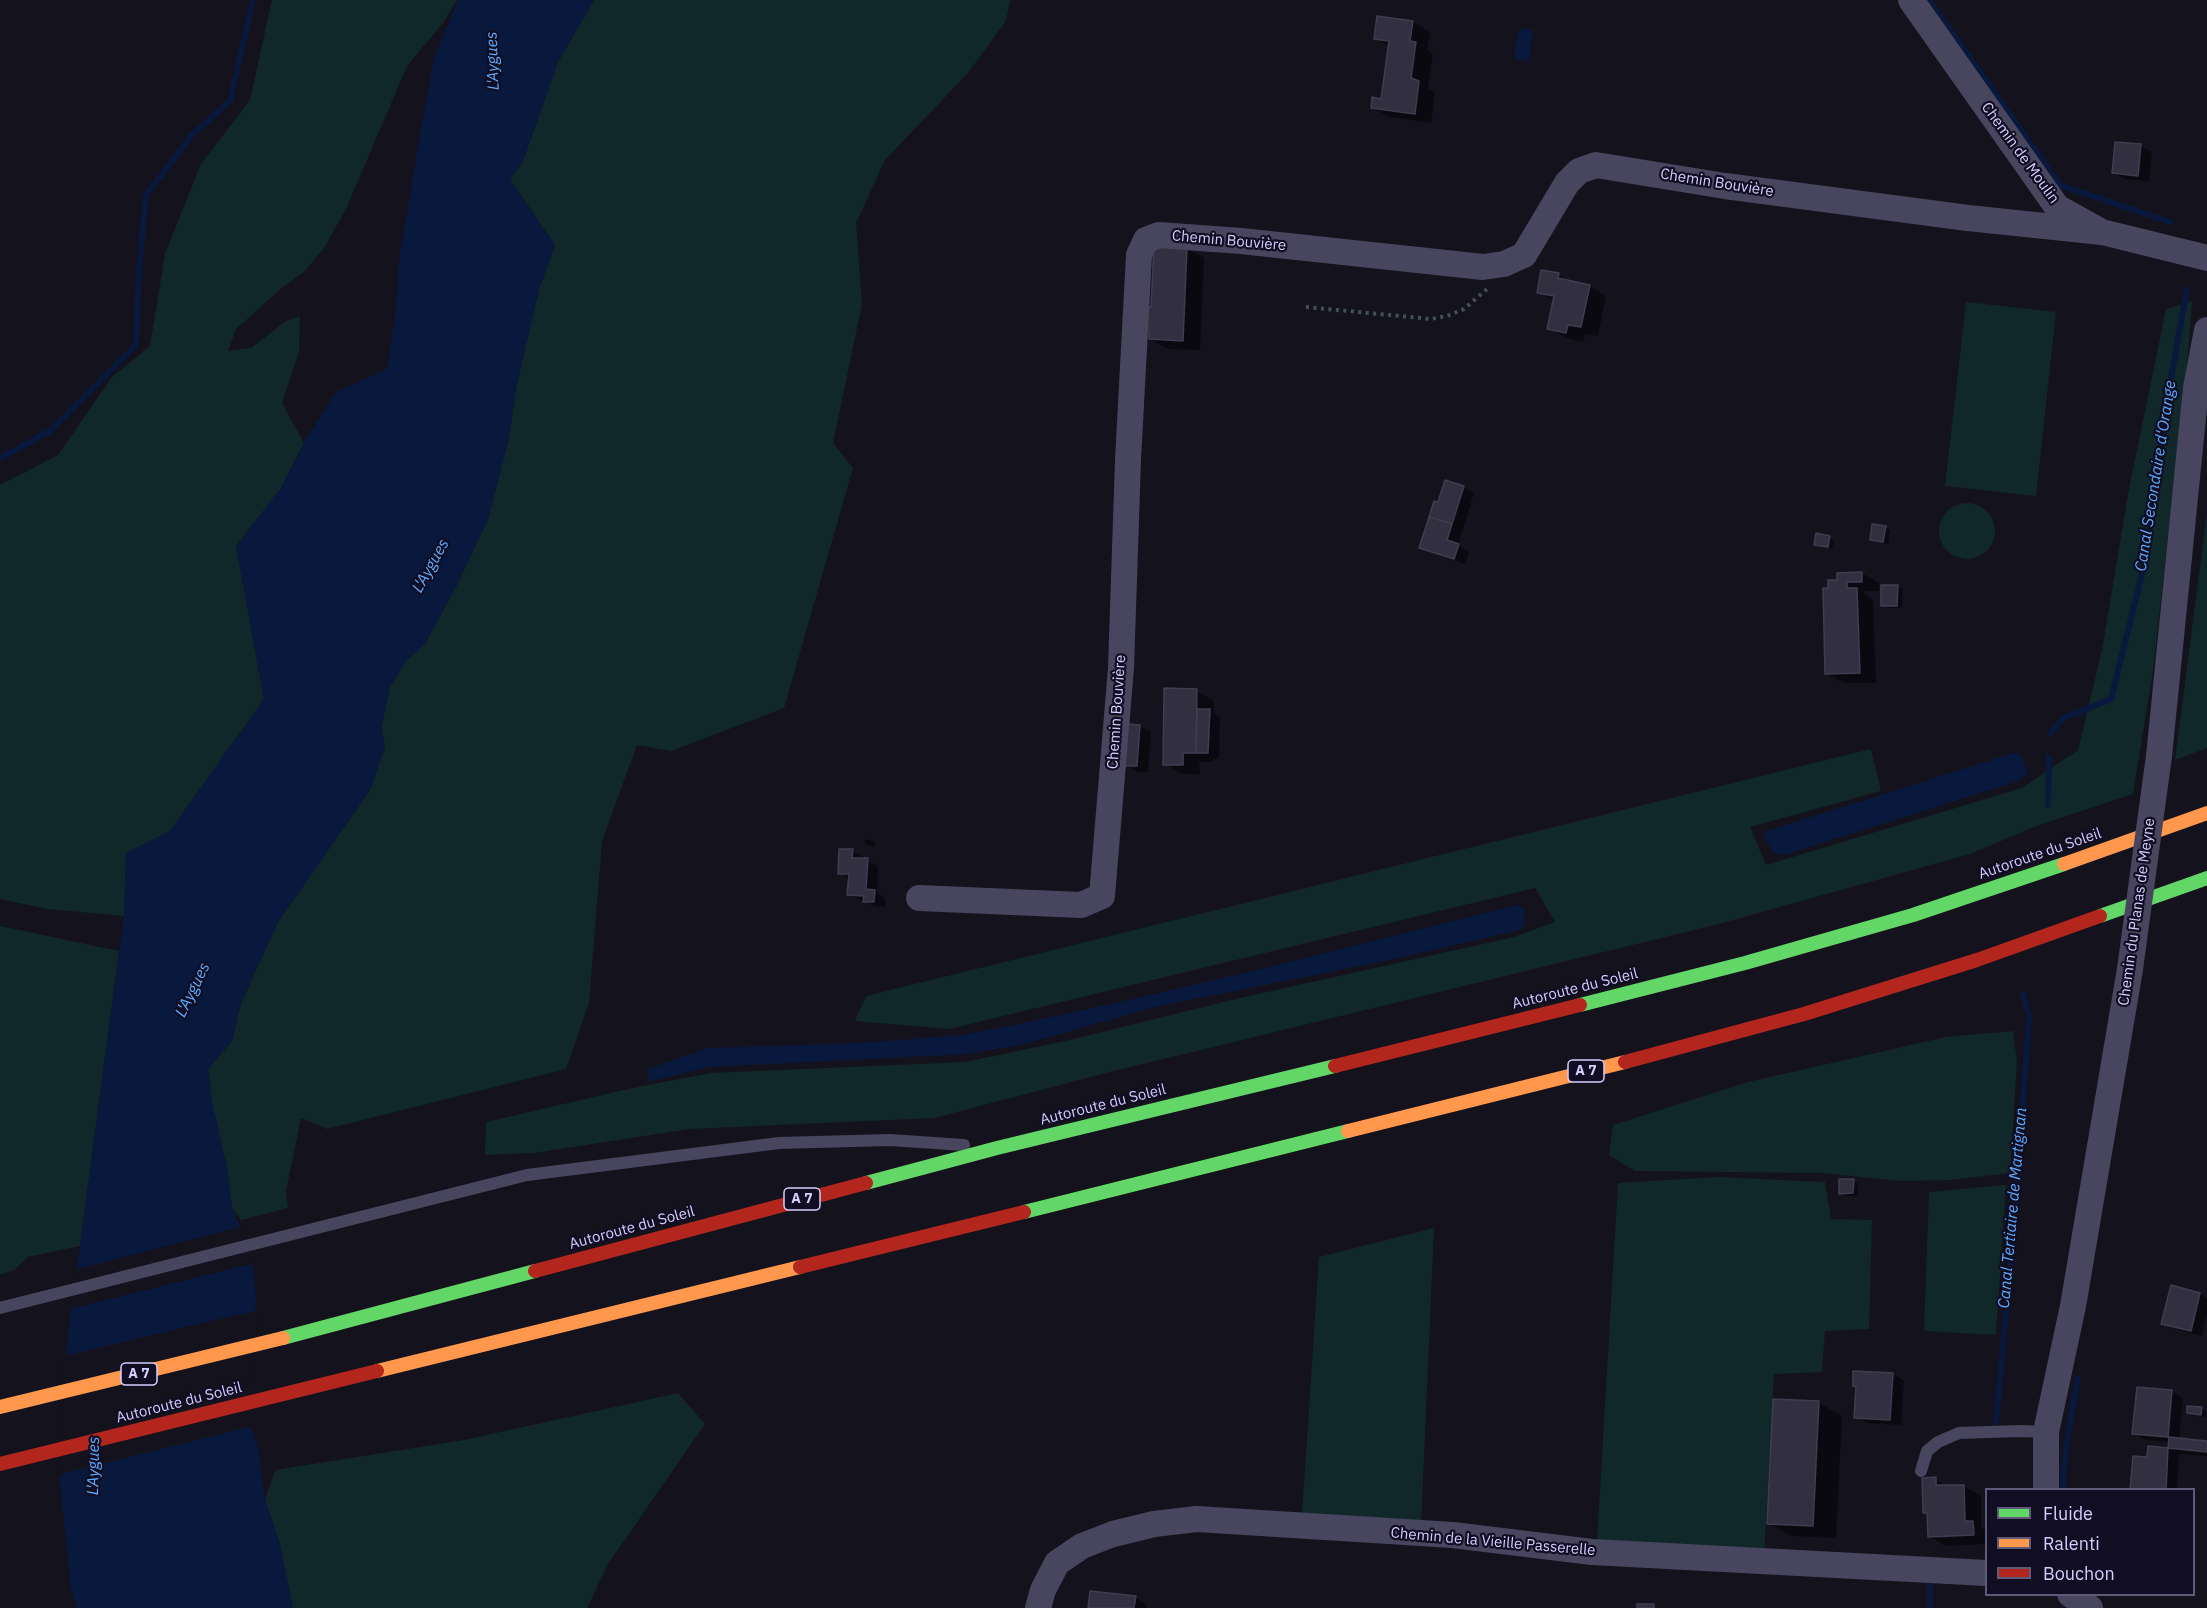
<!DOCTYPE html>
<html>
<head>
<meta charset="utf-8">
<style>
  body { margin:0 }
  #map { position:relative; width:2207px; height:1608px; overflow:hidden; background:#14121d; font-family:"IBM Plex Sans",sans-serif }
  canvas { display:block }
  .legend { position:absolute; left:1985px; top:1488px; width:210px; height:108px; box-sizing:border-box; background:#110d22; border:2px solid #605a7a; margin:0; padding:8px 10px; list-style:none; font-size:18px; color:#d6ceff }
  .legend li { display:flex; align-items:center; gap:12px; height:30px }
  .legend b { width:30px; border:2px solid #605a7a }
</style>
</head>
<body>
<div id="map">
<canvas width="2207" height="1608"></canvas>
<ul class="legend">
<li><b style="height:8px;background:#63d668"></b>Fluide</li>
<li><b style="height:8px;background:#ff974d"></b>Ralenti</li>
<li><b style="height:8px;background:#b3261e"></b>Bouchon</li>
</ul>
</div>
<script>
const c = document.querySelector('canvas').getContext('2d');
c.lineJoin = 'round';
function paint(path, color) { c.fillStyle = color; c.fill(path, 'evenodd'); }
const poly = rows => new Path2D(rows.map(r => 'M' + r).join(''));
function strokePath(path, color, width, dash) { c.strokeStyle = color; c.lineWidth = width; c.lineCap = dash ? 'butt' : 'round'; c.setLineDash(dash || []); c.stroke(path); }
function write(font, color, halo, rows, align = 'center') {
  c.font = font + ' "IBM Plex Sans",sans-serif'; c.lineWidth = 4.5; c.setLineDash([]); c.textBaseline = 'middle'; c.strokeStyle = halo; c.fillStyle = color; for (const [text, x, y, turn = 0] of rows) {
    c.save(); c.translate(x, y); c.rotate((+turn || 0) * Math.PI / 180); c.textAlign = isNaN(turn) ? turn : align; if (halo) c.strokeText(text, 0, 0); c.fillText(text, 0, 0); c.restore();
  }
}
paint(poly([
  [272,0,457,0,443,23,407,66,346,209,324,248,304,272,283,287,236,329,228,351,251,348,286,321,300,316,299,352,282,403,304,443,281,488,236,546,264,699,170,831,126,853,124,916,47,909,0,899,0,485,58,455,112,377,150,346,165,254,201,164,250,100],
  [594,0,1010,0,1006,21,967,74,885,160,856,223,862,304,833,443,853,468,784,708,671,751,637,745,602,841,589,1003,566,1069,327,1129,301,1118,286,1191,288,1208,241,1220,232,1208,227,1168,212,1102,208,1069,232,1041,241,1003,278,922,370,790,385,747,381,728,390,687,405,662,425,644,458,583,488,519,509,438,516,388,539,289,555,245,510,179,523,161,558,62],
  [2192,301,2188,355,2153,671,2133,794,2039,825,1970,854,1719,924,1106,1073,934,1118,690,1129,534,1153,485,1155,486,1122,637,1087,711,1073,965,1062,1061,1042,1240,998,1514,937,1555,922,1535,888,949,1029,855,1021,866,996,1871,749,1881,791,1750,827,1766,865,2022,788,2078,750,2102,650,2129,489,2166,309],
  [1966,302,2056,312,2036,496,1945,486],
  '1939 531a28 28 0 1 1 56 0a28 28 0 1 1-56 0Z',
  [2207,513,2207,748,2175,760],
  [0,926,119,951,80,1246,28,1257,14,1270,0,1275],
  [2013,1031,2017,1062,2010,1173,1950,1180,1901,1181,1822,1173,1635,1171,1609,1155,1613,1125,1748,1082,1946,1037],
  [1716,1177,1825,1182,1831,1219,1872,1220,1869,1329,1825,1331,1822,1372,1774,1374,1764,1556,1597,1542,1618,1183],
  [2006,1185,1996,1335,1924,1331,1929,1192],
  [1434,1228,1421,1526,1302,1515,1319,1257],
  [678,1393,705,1424,608,1564,587,1608,293,1608,279,1541,265,1500,275,1470,464,1440]
]), '#11282a');
paint(poly([
  [458,0,594,0,558,62,523,161,510,179,555,245,539,289,516,388,509,438,488,519,458,583,425,644,405,662,390,687,381,728,385,747,370,790,278,922,241,1003,232,1041,208,1069,212,1102,227,1168,232,1208,246,1240,254,1272,256,1301,249,1421,259,1450,265,1500,279,1541,293,1608,77,1608,71,1589,60,1483,67,1343,124,916,126,853,170,831,264,699,236,546,281,488,304,443,336,392,387,369,395,316,399,261,421,129,434,58],
  [1522,27,1533,31,1529,61,1514,59,1518,31,1522,31],
  [2014,753,2021,755,2028,773,2018,781,1784,855,1774,853,1763,835,1767,831],
  [1517,905,1524,909,1525,921,1521,930,1371,964,1159,1006,1024,1044,967,1054,709,1067,648,1082,648,1069,709,1048,859,1043,964,1035,1085,1010,1257,970]
]), '#09193d');
paint(poly([
  [243,1226,255,1263,69,1309,74,1270],
  [258,1310,252,1383,252,1421,254,1426,58,1475,64,1356]
]), '#14121d');
paint(poly([
  [1413,22,1430,32,1427,50,1433,54,1428,89,1435,93,1431,123,1389,117,1372,107,1382,100,1390,47,1375,38],
  [2141,146,2152,152,2149,181,2124,179,2113,172],
  [1187,249,1204,258,1200,350,1168,349,1151,339,1151,334,1144,330,1153,308],
  [1559,275,1572,282,1589,286,1606,296,1598,336,1585,334,1583,342,1566,338,1549,328,1554,301,1538,292],
  [1463,487,1474,493,1458,545,1469,552,1465,564,1432,553,1421,547,1439,504],
  [1885,527,1890,530,1888,544,1872,539],
  [1829,537,1834,540,1832,549,1816,544],
  [1862,573,1879,583,1879,591,1864,591,1864,594,1873,600,1876,683,1844,683,1827,674,1830,589],
  [1898,587,1903,589,1902,608,1887,608,1882,605],
  [1197,691,1214,701,1214,713,1220,717,1219,759,1213,759,1213,762,1199,762,1200,774,1182,774,1165,764],
  [1140,726,1151,732,1148,772,1137,772,1126,765],
  [865,839,876,842,875,847,865,844],
  [853,851,864,857,864,859,878,866,877,893,885,898,885,907,876,907,849,894,850,879,840,873],
  [1853,1181,1858,1184,1858,1196,1846,1196,1841,1193],
  [2172,1287,2200,1294,2207,1298,2207,1316,2202,1336,2174,1329,2163,1323],
  [1855,1373,1893,1374,1904,1381,1901,1425,1867,1423,1856,1417,1858,1387],
  [2172,1392,2183,1398,2179,1439,2207,1442,2207,1456,2179,1454,2177,1490,2132,1490,2148,1459,2149,1448,2170,1450,2170,1442,2145,1440,2134,1433],
  [1819,1403,1842,1416,1836,1538,1791,1536,1768,1523],
  [2201,1408,2206,1411,2206,1417,2194,1416,2189,1413],
  [1935,1479,1949,1487,1964,1486,1981,1496,1981,1528,1986,1531,1986,1544,1946,1546,1929,1536,1928,1514,1924,1512],
  [1135,1597,1146,1604,1146,1608,1089,1608]
]), '#0007');
strokePath(poly([
  [1929,0,2060,185,2170,222],
  [0,458,50,431,136,345,139,268,146,195,192,135,230,101,253,0],
  [2050,733,2064,718,2111,699,2146,558,2164,417,2187,289],
  [2048,805,2049,757],
  [1996,1422,2015,1216,2029,1016,2023,994],
  [2064,1490,2063,1481,2067,1440,2078,1378],
  [1930,1608,1930,1586]
]), '#09193d', 6);
const building = poly([
  [1377,16,1413,21,1410,41,1416,42,1411,78,1419,81,1415,114,1371,108,1372,97,1381,99,1389,41,1374,39,1377,16],
  [2115,142,2141,144,2138,176,2112,173,2115,142],
  [1154,245,1187,247,1183,341,1149,339,1149,331,1143,331,1144,306,1151,307,1154,245],
  [1541,270,1559,273,1558,278,1590,285,1581,327,1568,325,1566,333,1547,329,1554,296,1537,293,1541,270],
  [1445,480,1464,486,1452,524,1429,517,1434,501,1438,502,1445,480],
  [1429,517,1452,524,1447,540,1459,544,1454,559,1419,548,1429,517],
  [1872,524,1886,526,1883,542,1870,540,1872,524],
  [1816,533,1830,536,1828,547,1814,545,1816,533],
  [1862,572,1862,582,1847,582,1847,588,1857,588,1860,673,1825,674,1823,588,1828,588,1828,580,1837,580,1837,573,1862,572],
  [1881,585,1898,585,1897,606,1881,606,1881,585],
  [1164,688,1197,689,1196,753,1183,753,1183,765,1163,765,1164,688],
  [1197,709,1210,709,1208,753,1196,753,1197,709],
  [1127,724,1140,725,1137,766,1125,766,1127,724],
  [839,849,853,849,852,858,868,858,866,889,875,890,874,902,863,902,864,896,847,895,849,874,838,874,839,849],
  [1839,1179,1854,1179,1853,1193,1839,1194,1839,1179],
  [2171,1285,2200,1293,2191,1331,2161,1324,2171,1285],
  [1853,1371,1893,1373,1890,1420,1854,1418,1856,1387,1853,1386,1853,1371],
  [2137,1387,2172,1390,2168,1437,2132,1434,2137,1387],
  [1773,1399,1819,1401,1813,1526,1767,1524,1773,1399],
  [2187,1406,2202,1407,2201,1415,2187,1413,2187,1406],
  [2169,1437,2207,1441,2207,1452,2168,1448,2169,1437],
  [2148,1446,2168,1448,2166,1490,2130,1490,2133,1456,2147,1457,2148,1446],
  [1936,1477,1936,1485,1964,1485,1965,1521,1973,1521,1974,1535,1928,1537,1927,1513,1923,1513,1922,1478,1936,1477],
  [1090,1591,1136,1596,1134,1608,1088,1608,1090,1591],
  [1637,1604,1654,1604,1654,1608,1637,1608,1637,1604]
]);
paint(building, '#322f40');
strokePath(building, '#413c51', 1.5);
strokePath(poly([
  [1306,307,1431,319,1447,316,1464,309,1487,289]
]), '#434f5e', 4, [3, 4.5]);
strokePath(poly([
  [0,1308,527,1175,779,1143,890,1140,964,1145],
  [1921,1471,1927,1451,1938,1442,1959,1433,2019,1431,2046,1432]
]), '#48465e', 12);
strokePath(poly([
  [1911,0,2057,207,2102,232,2207,258],
  [2159,756,2196,388,2207,330],
  [919,898,1081,905,1102,896,1121,668,1128,460,1139,255,1146,240,1159,235,1241,241,1483,267,1504,264,1524,255,1567,183,1579,171,1596,165,1725,186,1968,218,2102,232],
  [2046,1490,2046,1432,2073,1306,2130,969],
  [2070,1594,2090,1608],
  [1038,1608,1043,1590,1057,1563,1082,1546,1113,1534,1154,1524,1197,1519,1453,1535,1592,1552,1986,1573]
]), '#48465e', 26);
strokePath(poly([
  [2100,916,2207,878],
  [1580,1005,1745,963,1913,915,2064,864],
  [866,1183,997,1148,1335,1066],
  [1024,1212,1348,1131],
  [283,1338,535,1271]
]), '#63d668', 14);
strokePath(poly([
  [2064,864,2207,813],
  [1348,1131,1625,1062],
  [377,1371,800,1267],
  [0,1407,283,1338]
]), '#ff974d', 14);
strokePath(poly([
  [1625,1062,1804,1014,1977,960,2100,916],
  [1335,1066,1580,1005],
  [800,1267,1024,1212],
  [535,1271,866,1183],
  [0,1464,377,1371]
]), '#b3261e', 14);
strokePath(poly([
  [2130,969,2159,756]
]), '#48465e', 26);
for (const [x, y, w] of [
  [1586,1071,36],
  [802,1199,36],
  [139,1374,36]
]) { const box = new Path2D(); box.roundRect(x - w / 2, y - 11, w, 22, 4.5); c.fillStyle = '#110d22'; c.fill(box); strokePath(box, '#d6ceff', 1.5); }
write('bold 14px', '#d6ceff', null, [
  ["A 7",1586,1071],
  ["A 7",802,1199],
  ["A 7",139,1374]
]);
write('15px', '#d6ceff', '#110d22', [
  ["Chemin de Moulin",2020,153,54],
  ["Chemin Bouvière",1717,183,9],
  ["Chemin Bouvière",1229,241,5],
  ["Chemin Bouvière",1117,712,-86],
  ["Autoroute du Soleil",2040,854,-19],
  ["Chemin du Planas de Meyne",2137,912,-82],
  ["Autoroute du Soleil",1575,989,-14],
  ["Autoroute du Soleil",1103,1105,-14],
  ["Autoroute du Soleil",632,1228,-15],
  ["Autoroute du Soleil",179,1403,-14],
  ["Chemin de la Vieille Passerelle",1493,1542,5]
]);
write('italic 16px', '#5cadff', '#110d22', [
  ["L'Aygues",493,61,-92],
  ["Canal Secondaire d'Orange",2156,476,-81],
  ["L'Aygues",431,566,-61],
  ["L'Aygues",193,990,-64],
  ["Canal Tertiaire de Martignan",2013,1208,-85],
  ["L'Aygues",94,1466,-89]
]);
</script>
</body>
</html>
